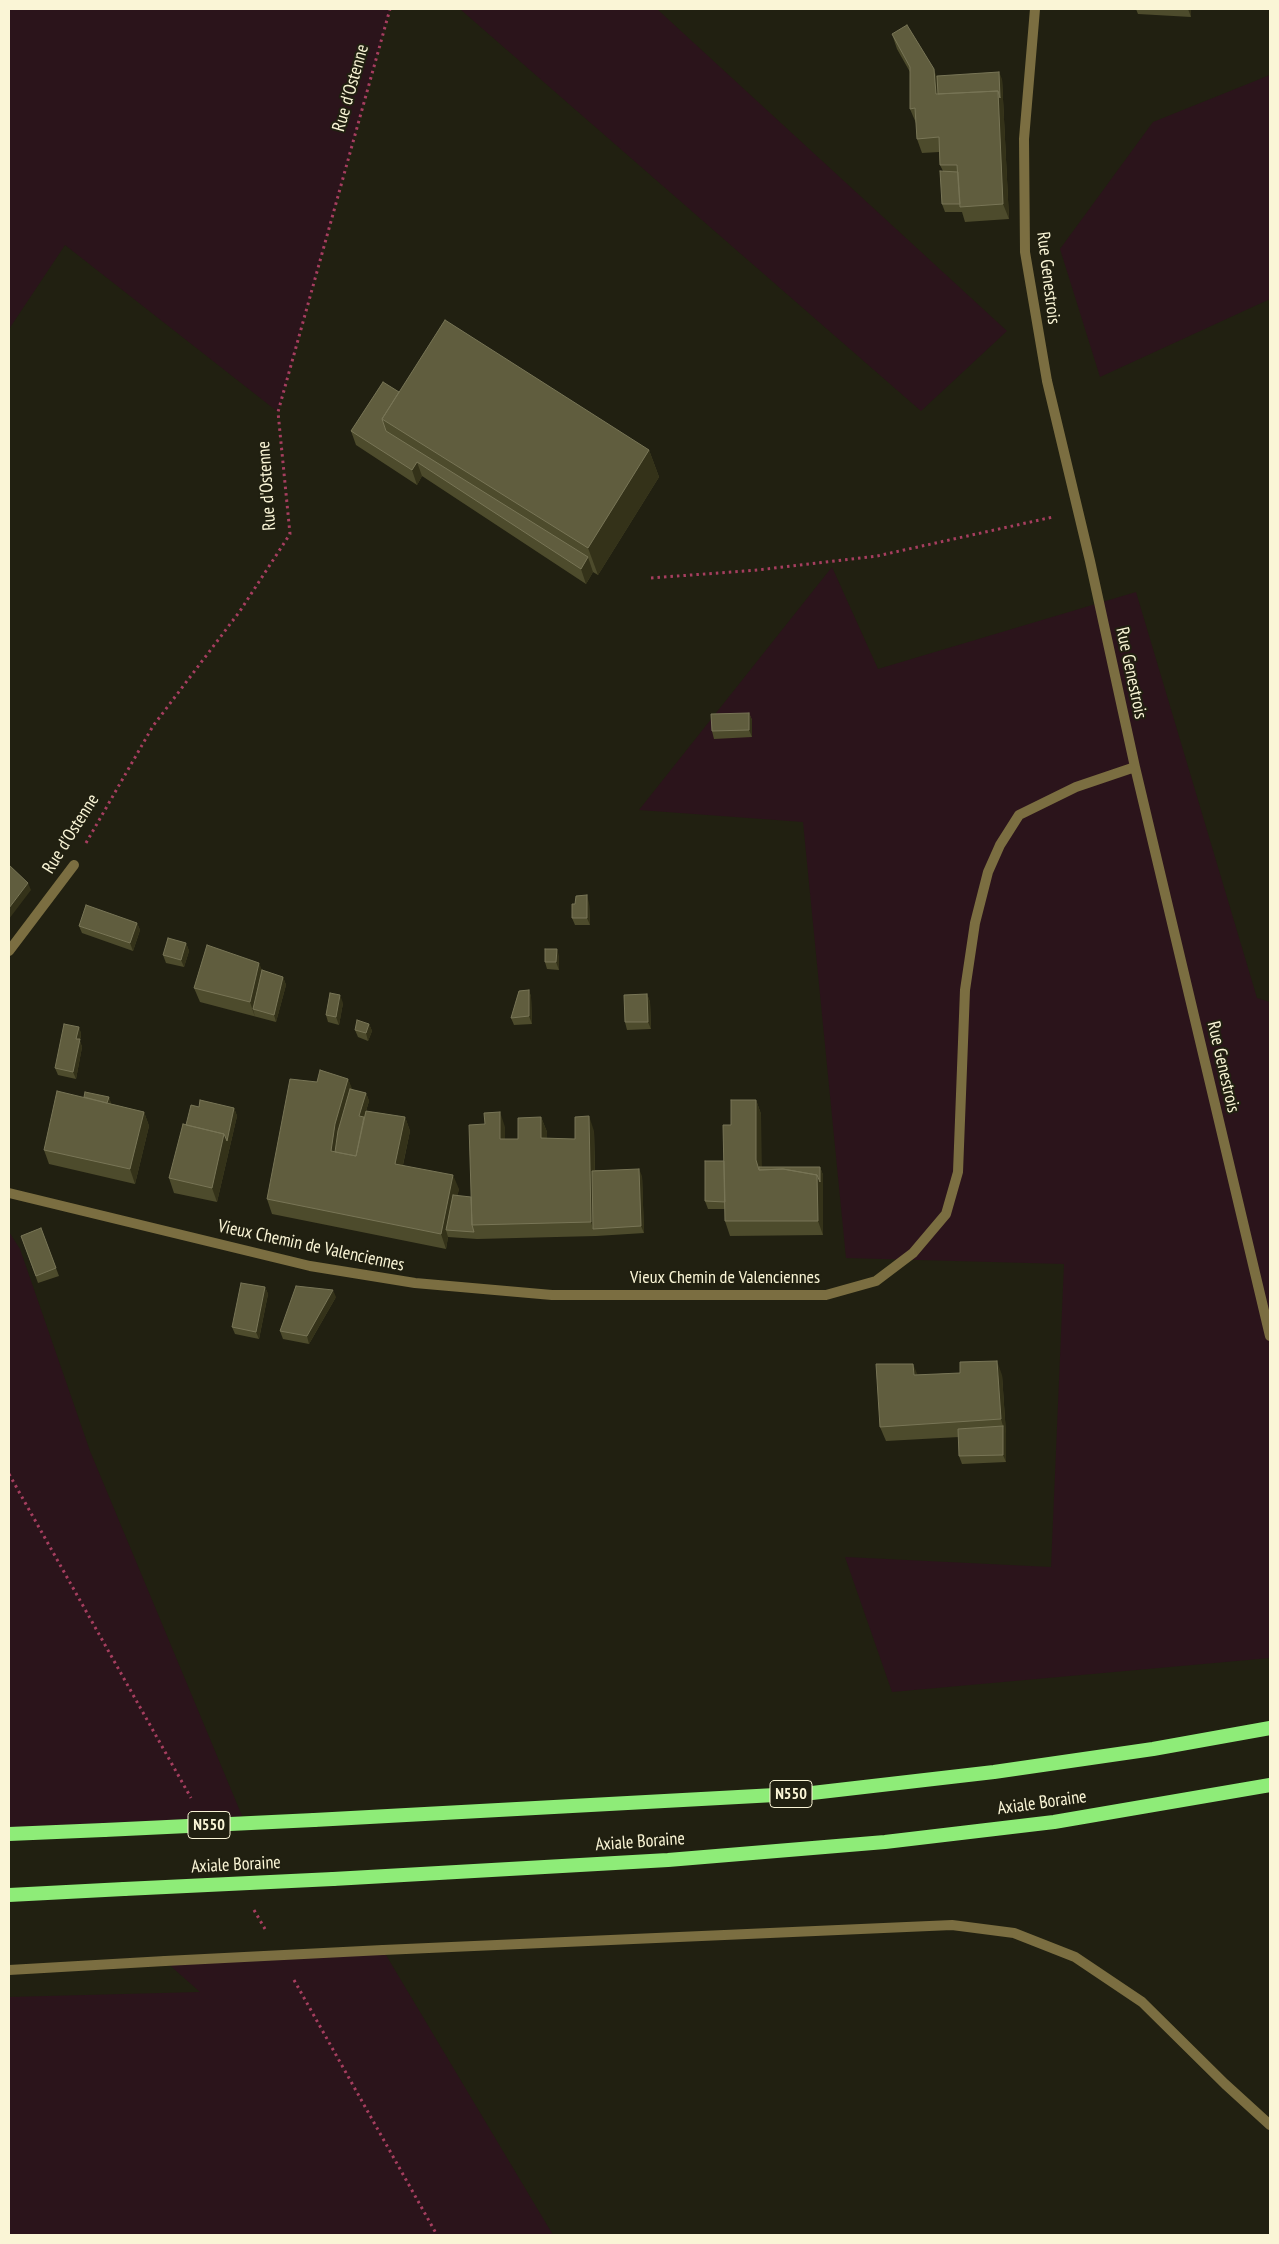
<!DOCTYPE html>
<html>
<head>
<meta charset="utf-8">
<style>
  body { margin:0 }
  #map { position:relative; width:1279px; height:2244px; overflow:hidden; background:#212011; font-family:"PT Sans Narrow",sans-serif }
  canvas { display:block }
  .frame { position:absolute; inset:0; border:10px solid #faf5d6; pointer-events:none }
</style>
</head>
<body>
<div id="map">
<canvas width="1279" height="2244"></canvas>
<div class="frame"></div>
</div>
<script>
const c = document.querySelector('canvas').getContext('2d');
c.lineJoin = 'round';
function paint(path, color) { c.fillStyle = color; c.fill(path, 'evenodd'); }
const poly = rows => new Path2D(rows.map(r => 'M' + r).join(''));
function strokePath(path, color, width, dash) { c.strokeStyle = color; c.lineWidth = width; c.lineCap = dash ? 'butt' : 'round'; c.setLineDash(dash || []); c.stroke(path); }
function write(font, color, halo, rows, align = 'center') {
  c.font = font + ' "PT Sans Narrow",sans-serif'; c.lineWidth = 4; c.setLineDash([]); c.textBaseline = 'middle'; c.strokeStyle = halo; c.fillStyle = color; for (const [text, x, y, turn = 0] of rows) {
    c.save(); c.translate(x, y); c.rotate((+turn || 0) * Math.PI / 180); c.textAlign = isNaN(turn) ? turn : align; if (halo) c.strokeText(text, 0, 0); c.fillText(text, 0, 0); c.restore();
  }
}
paint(poly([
  [9,9,390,9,278,412,65,245,9,329],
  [460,9,657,9,1007,331,921,411],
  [1270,75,1270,299,1100,377,1060,249,1153,122],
  [832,567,878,669,1136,592,1257,998,1270,1002,1270,1658,892,1692,845,1557,1051,1567,1064,1264,846,1258,803,822,639,810],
  [9,1232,20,1249,90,1451,245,1823,9,1834],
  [383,1950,553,2235,9,2235,9,1997,200,1992,165,1961]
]), '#2b141b');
strokePath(poly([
  [651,578,758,570,877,556,1053,517],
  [86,843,153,726,240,611,290,534,278,412,390,9],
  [9,1474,191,1798],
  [254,1910,265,1929],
  [294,1980,437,2235]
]), '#a63e5f', 3, [2.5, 4]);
strokePath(poly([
  [1035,9,1024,139,1025,252,1047,381,1090,561,1135,767,1270,1336],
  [9,951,74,865],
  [9,1193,310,1266,415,1283,552,1295,826,1295,876,1281,913,1253,946,1214,958,1172,965,990,975,923,988,872,1000,845,1019,815,1076,787,1135,767],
  [383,1950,952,1925,1014,1933,1075,1957,1142,2002,1225,2084,1270,2125],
  [9,1970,165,1961]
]), '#7b6e41', 10);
strokePath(poly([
  [314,1820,812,1793,994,1772,1153,1749,1270,1728],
  [9,1834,104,1830],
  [333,1879,668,1860,885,1842,1054,1822,1270,1785],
  [9,1895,124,1889]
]), '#8eec78', 14);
strokePath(poly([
  [165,1961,383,1950]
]), '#7b6e41', 10);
strokePath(poly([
  [104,1830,314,1820],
  [124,1889,333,1879]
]), '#8eec78', 14);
paint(poly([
  [1136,9,1191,9,1191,17,1138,14],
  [892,34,937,76,1002,79,1009,219,965,222,962,212,945,212,942,204,943,171,940,165,939,152,922,153,917,139,916,123,910,109,910,72,897,49],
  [399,392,649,450,659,477,598,575,593,572,586,584,422,476,417,485,356,445,351,431],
  [749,713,752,720,752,737,714,739,712,731],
  [589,903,590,925,575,925,572,918],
  [137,923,140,930,133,951,82,933,79,926],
  [186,943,189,951,184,967,166,963,163,955],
  [559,956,559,970,547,969,545,962],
  [262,970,283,977,286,985,276,1022,200,1002,194,988],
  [529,990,531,997,532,1024,514,1025,511,1018],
  [647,994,650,1002,651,1029,627,1030,625,1022],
  [343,1003,339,1025,328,1022,326,1015],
  [369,1024,372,1031,368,1041,358,1037,355,1030],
  [79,1027,81,1034,80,1041,82,1047,76,1079,58,1075,55,1068],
  [348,1079,352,1090,366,1093,369,1101,366,1111,405,1117,410,1131,403,1165,459,1189,457,1196,471,1197,505,1127,505,1139,518,1139,541,1117,547,1132,547,1139,575,1139,594,1131,595,1170,642,1176,644,1233,596,1236,477,1239,448,1237,446,1249,272,1214,267,1199,317,1082],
  [84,1097,109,1097,111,1104,144,1112,149,1126,135,1184,49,1164,44,1150],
  [756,1100,761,1114,761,1167,820,1167,823,1175,823,1235,730,1236,725,1221,725,1209,708,1209,705,1201,724,1161,731,1125],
  [199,1107,234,1108,237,1116,217,1202,174,1193,169,1178,186,1125],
  [41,1228,59,1276,38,1283,21,1236],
  [265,1287,268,1294,259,1339,235,1334,232,1327],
  [336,1297,309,1344,283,1339,280,1331],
  [960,1373,1002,1375,1006,1434,1006,1462,962,1464,959,1456,959,1437,886,1441,880,1427,917,1375]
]), '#4d4b2c');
paint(poly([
  [1188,9,1191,9,1191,17],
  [934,69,939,84,940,101,936,94],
  [999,72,1002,79,1009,219,1003,204,998,91],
  [649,450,659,477,598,575,588,548],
  [417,462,422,476,417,485,412,470],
  [588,557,593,572,586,584,581,569],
  [749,713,752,720,752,737,749,730],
  [28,883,31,890,9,919,9,908],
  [587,895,589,903,590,925,587,918],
  [137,923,140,930,133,951,130,943],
  [186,943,189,951,184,967,181,960],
  [557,949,559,956,559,970,556,962],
  [259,963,265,977,253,1009,255,1017,250,1002],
  [283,977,286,985,276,1022,274,1015],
  [529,990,531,997,532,1024,529,1016],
  [647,994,650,1002,651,1029,648,1022],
  [340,995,343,1003,339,1025,336,1017],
  [369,1024,372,1031,368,1041,366,1033],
  [79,1027,81,1034,80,1041,82,1047,76,1079,73,1072,76,1039],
  [348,1079,354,1093,334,1158,331,1151,335,1124],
  [366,1093,369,1101,362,1124,359,1116],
  [109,1097,111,1104,105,1109],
  [756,1100,761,1114,762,1175,759,1170,756,1160],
  [234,1108,237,1116,217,1202,212,1188,224,1134],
  [144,1112,149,1126,135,1184,130,1169],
  [500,1112,505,1127,505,1154,500,1139],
  [589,1116,594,1131,596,1229,593,1229,591,1222],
  [405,1117,410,1131,400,1178,395,1164],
  [541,1117,547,1132,547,1153,541,1138],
  [820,1167,823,1175,823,1235,818,1221,817,1175],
  [639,1169,642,1176,644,1233,641,1226],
  [453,1175,459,1189,450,1230,446,1230,448,1237,446,1249,441,1234],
  [265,1287,268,1294,259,1339,256,1332],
  [333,1290,336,1297,309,1344,307,1336],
  [997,1361,1002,1375,1006,1434,1006,1462,1003,1455,1003,1426,1001,1419],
  [913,1364,919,1378,914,1375]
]), '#343219');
const building = poly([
  [907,25,934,69,936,94,998,91,1003,204,960,207,957,165,940,165,939,137,917,139,915,108,910,109,910,67,892,34,907,25],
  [999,72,1000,98,998,91,938,94,937,76,999,72],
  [940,171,958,172,960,204,942,204,940,171],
  [445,320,649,450,588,548,382,419,445,320],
  [383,382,399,392,382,419,386,431,588,557,581,569,417,462,412,470,351,431,383,382],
  [749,713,749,730,712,731,711,714,749,713],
  [9,865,28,883,9,908,9,865],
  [587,895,587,918,572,918,572,904,575,904,576,896,587,895],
  [86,905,137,923,130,943,79,926,86,905],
  [168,938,186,943,181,960,163,955,168,938],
  [207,945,259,963,250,1002,194,988,207,945],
  [545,949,557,949,556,962,545,962,545,949],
  [262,970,283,977,274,1015,253,1009,262,970],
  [529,990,529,1016,511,1018,519,991,529,990],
  [330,993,340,995,336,1017,326,1015,330,993],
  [647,994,648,1022,625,1022,624,995,647,994],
  [357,1020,369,1024,366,1033,355,1030,357,1020],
  [64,1024,79,1027,76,1039,80,1039,73,1072,55,1068,64,1024],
  [320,1070,348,1079,335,1124,331,1151,356,1156,366,1111,405,1117,395,1164,453,1175,441,1234,267,1199,290,1079,317,1082,320,1070],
  [350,1089,366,1093,359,1116,364,1117,356,1156,335,1152,338,1131,350,1089],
  [57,1091,144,1112,130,1169,44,1150,57,1091],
  [85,1092,109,1097,107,1103,84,1097,85,1092],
  [200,1100,234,1108,227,1141,224,1134,186,1125,191,1105,199,1107,200,1100],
  [731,1100,756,1100,756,1160,759,1170,783,1169,817,1175,818,1221,725,1221,723,1125,731,1125,731,1100],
  [500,1112,500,1139,518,1139,518,1118,541,1117,541,1138,575,1139,575,1117,589,1116,591,1222,472,1225,469,1125,485,1124,484,1113,500,1112],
  [183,1124,224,1134,212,1188,169,1178,183,1124],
  [705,1161,724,1161,725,1202,705,1201,705,1161],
  [759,1167,820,1167,820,1182,817,1175,783,1169,759,1170,759,1167],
  [639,1169,641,1226,593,1229,592,1171,639,1169],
  [453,1195,471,1197,472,1225,474,1232,446,1230,453,1195],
  [41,1228,56,1268,36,1276,21,1236,41,1228],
  [241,1283,265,1287,256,1332,232,1327,241,1283],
  [296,1286,333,1290,307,1336,280,1331,296,1286],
  [997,1361,1001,1419,880,1427,876,1364,913,1364,914,1375,960,1373,960,1362,997,1361],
  [1003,1426,1003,1455,959,1456,958,1429,1003,1426]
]);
paint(building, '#605d3e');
strokePath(building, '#787556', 1);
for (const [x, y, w] of [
  [791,1794,42],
  [209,1825,42]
]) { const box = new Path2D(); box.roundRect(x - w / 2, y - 13.5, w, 27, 4); c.fillStyle = '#212011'; c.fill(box); strokePath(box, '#faf5d6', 1); }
write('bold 16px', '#faf5d6', null, [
  ["N550",791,1794],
  ["N550",209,1825]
]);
write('18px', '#faf5d6', '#212011', [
  ["Rue d'Ostenne",351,88,-74],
  ["Rue Genestrois",1048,278,83],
  ["Rue d'Ostenne",267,486,-94],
  ["Rue Genestrois",1131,673,78],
  ["Rue d'Ostenne",71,834,-58],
  ["Rue Genestrois",1223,1067,77],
  ["Vieux Chemin de Valenciennes",311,1246,12],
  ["Vieux Chemin de Valenciennes",725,1278],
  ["Axiale Boraine",1042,1803,-8],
  ["Axiale Boraine",640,1842,-4],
  ["Axiale Boraine",236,1865,-3]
]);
</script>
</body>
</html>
